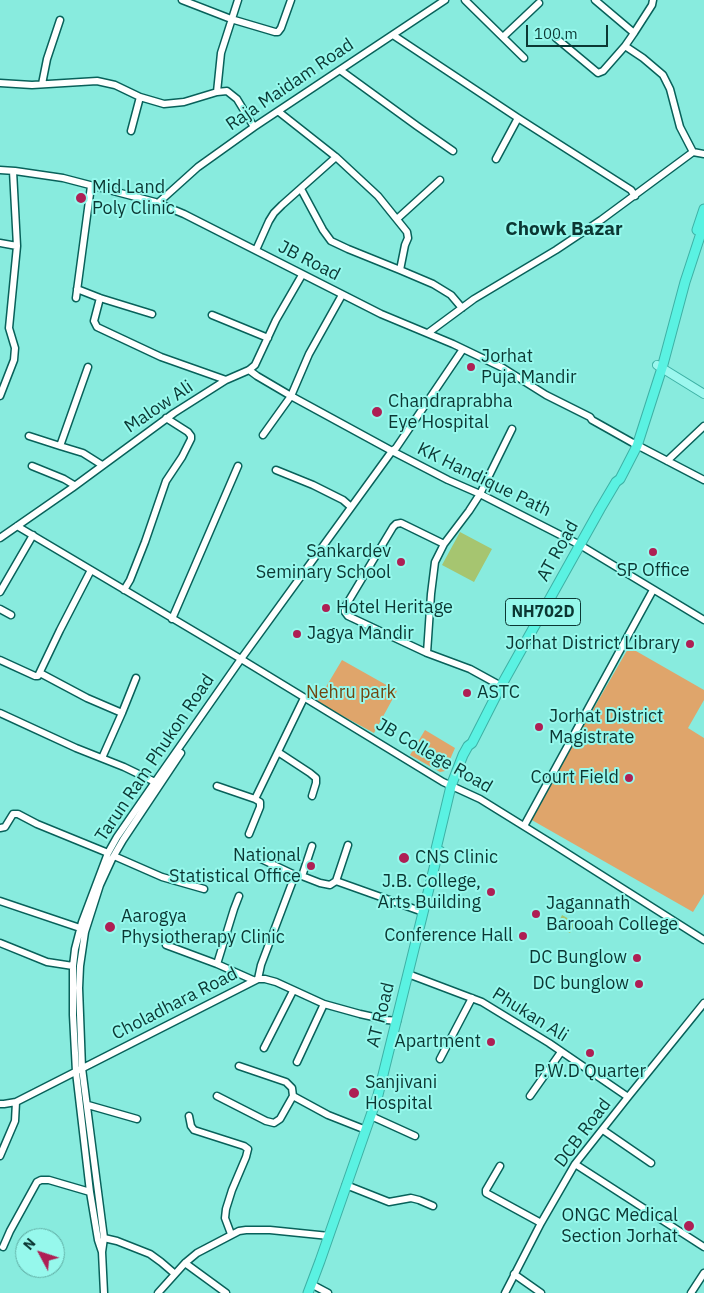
<!DOCTYPE html>
<html>
<head>
<meta charset="utf-8">
<style>
  body { margin:0 }
  #map { position:relative; width:704px; height:1293px; overflow:hidden; background:#88ebde; font-family:"IBM Plex Sans",sans-serif }
  canvas { display:block }
  .north { position:absolute; left:15px; top:1228px; width:50px; height:50px; box-sizing:border-box; background:#96f8ec; border:1px solid #5eaba2; border-radius:50%; rotate:310deg; font-size:14px; font-weight:700; line-height:20px; text-align:center; color:#0b3733 }
  .north::after { content:''; display:block; margin:auto; width:18px; height:22px; background:#ae1f54; clip-path:polygon(50% 0,100% 100%,50% 72%,0 100%) }
  .scale { position:absolute; left:526px; top:25px; width:82px; height:22px; box-sizing:border-box; border:2px solid #0b3733; border-top:0; padding-left:6px; font-size:15px; line-height:18px; white-space:nowrap; color:#0b3733; -webkit-text-stroke:4px #96f8ec; paint-order:stroke }
</style>
</head>
<body>
<div id="map">
<canvas width="704" height="1293"></canvas>
<div class="north">N</div>
<div class="scale">100 m</div>
</div>
<script>
const c = document.querySelector('canvas').getContext('2d');
c.lineJoin = 'round';
function paint(path, color) { c.fillStyle = color; c.fill(path, 'evenodd'); }
const poly = rows => new Path2D(rows.map(r => 'M' + r).join(''));
function strokePath(path, color, width, dash) { c.strokeStyle = color; c.lineWidth = width; c.lineCap = dash ? 'butt' : 'round'; c.setLineDash(dash || []); c.stroke(path); }
function write(font, color, halo, rows, align = 'center') {
  c.font = font + ' "IBM Plex Sans",sans-serif'; c.lineWidth = 4; c.setLineDash([]); c.textBaseline = 'middle'; c.strokeStyle = halo; c.fillStyle = color; for (const [text, x, y, turn = 0] of rows) {
    c.save(); c.translate(x, y); c.rotate((+turn || 0) * Math.PI / 180); c.textAlign = isNaN(turn) ? turn : align; if (halo) c.strokeText(text, 0, 0); c.fillText(text, 0, 0); c.restore();
  }
}
paint(poly([
  [629,647,704,690,704,700,688,728,704,738,704,894,693,912,530,819],
  [342,660,397,691,374,733,317,702],
  [425,730,455,748,445,771,440,772,410,755]
]), '#dfa56b');
paint(poly([
  [460,532,492,549,474,582,442,565],
  [562,915,576,923,570,933,557,926]
]), '#a6c570');
const minor = poly([
  [182,0,231,19,275,32,278,32,281,28,291,0],
  [465,0,524,58],
  [595,0,634,33,625,46,643,58,663,75,670,89,680,127,693,152],
  [634,33,652,5,653,0],
  [393,35,518,118,631,190,635,196],
  [503,37,539,3],
  [556,38,598,73,603,71,625,46],
  [340,70,417,126,453,151],
  [0,83,32,85,97,81,115,85,140,97,164,104,184,102,217,92,227,91,237,99,254,127],
  [42,84,47,59,60,20],
  [217,92,221,53,238,0],
  [279,112,336,157,378,196,407,232,408,238,405,245,400,270],
  [131,131,140,97],
  [496,159,518,118],
  [0,170,15,171,63,178,155,202,184,214,381,314,453,344,503,368,546,395,590,417,592,420,633,443,704,480],
  [301,189,323,230,331,241,348,249,400,270,433,284,451,295,462,308],
  [158,203,198,167,254,127,445,0],
  [397,219,440,180],
  [0,243,17,246],
  [256,250,269,221,274,213,282,205,336,157],
  [77,289,100,298,152,314],
  [76,298,91,186],
  [100,298,94,321,97,327,161,357,226,380],
  [212,315,268,338],
  [428,333,474,299,556,250,601,220,693,152,704,154],
  [88,367,60,446,83,453,102,465],
  [249,370,257,376,291,396,392,451,448,480,480,494,580,545,704,620],
  [0,396,14,360,15,348,9,328,17,246,13,171],
  [263,435,291,396,309,354,342,295],
  [29,436,60,446],
  [667,461,704,426],
  [32,466,64,479,74,485],
  [276,470,313,485,343,500,351,507],
  [17,526,241,659,443,782,480,799,551,843,704,940],
  [0,538,72,488,174,413,226,380,249,370,255,365,276,320,302,275],
  [124,590,130,580,145,542,166,481,182,457,191,439,191,436,188,432,166,418],
  [0,592,33,535],
  [0,609,11,615],
  [172,619,238,466],
  [427,653,348,616,345,612,345,607,393,527,396,524,401,523,444,544],
  [0,660,35,676,38,676,60,630,91,570],
  [40,673,87,698,122,713,102,758],
  [501,686,470,669,427,653,431,594,435,562,444,544,469,511,480,494,512,429],
  [0,713,76,748,124,767,155,782],
  [122,713,136,678],
  [278,752,310,773,316,778,316,783,312,796],
  [217,786,255,799,260,802,260,807,249,834],
  [255,799,304,698],
  [524,826,653,590],
  [0,828,5,827,13,814,18,814,37,824,108,853],
  [114,856,162,877,204,889],
  [259,858,295,875,302,876,320,883,330,885,336,881,348,845],
  [302,876,312,846],
  [336,881,423,912],
  [0,901,80,928],
  [0,943,47,962,73,966],
  [166,945,217,964,253,980],
  [217,964,234,909,239,896],
  [408,974,482,1002,549,1043,628,1097],
  [258,979,261,965,295,875],
  [264,1048,293,991],
  [440,1059,472,998],
  [297,1062,324,1004],
  [239,1066,286,1082,292,1088,293,1096,328,1115,366,1130],
  [217,1096,266,1121,274,1123,280,1119,293,1096],
  [530,1096,561,1052],
  [0,1104,4,1104,16,1102,258,979,265,979,276,982,324,1004,360,1014,387,1020,397,1021],
  [88,1105,137,1119],
  [189,1116,191,1126,194,1130,244,1146,248,1149,246,1157,232,1190,226,1209,225,1218,231,1234],
  [371,1116,415,1136],
  [603,1130,651,1163],
  [0,1156,15,1121,16,1102],
  [575,1164,704,1247],
  [500,1166,486,1190,486,1193,541,1223],
  [346,1185,389,1202,411,1198,419,1200,433,1206],
  [104,1238,117,1241,150,1254,161,1262,175,1274],
  [3,1247,10,1231,37,1182,41,1180,49,1180,90,1192],
  [102,1252,98,1240,90,1192,76,1072,73,1015,73,966,75,949,82,922,108,853,117,837,155,782,241,659,392,451,396,448,463,349],
  [185,1263,226,1293],
  [514,1274,541,1293],
  [311,1284,328,1293],
  [104,1293,102,1252,104,1238,82,1068,79,988,80,966,85,932,100,885,112,859,123,840,181,753],
  [158,1293,185,1263,197,1253,239,1231,246,1230,270,1230,329,1236],
  [505,1293,541,1223,575,1164,628,1097,704,1003],
  [691,1293,704,1273]
]);
const major = poly([
  [657,365,704,394]
]);
const highway = poly([
  [697,230,704,209],
  [437,856,436,849,451,786,463,755,468,746,472,743,501,686,600,509,616,482,620,479,637,446,662,368,685,282,704,224],
  [308,1293,320,1261,378,1095,437,856,440,851]
]);
strokePath(minor, '#08615a', 9);
strokePath(major, '#3eb1a5', 10);
strokePath(highway, '#3eb1a5', 11);
strokePath(minor, '#fff', 6);
strokePath(major, '#9cf7ee', 8);
strokePath(highway, '#5af2e2', 9);
for (const [x, y, r, color] of [
  [81,198,6,"#ae1f54"],
  [471,367,5,"#ae1f54"],
  [377,412,6,"#ae1f54"],
  [653,552,5,"#ae1f54"],
  [401,562,5,"#ae1f54"],
  [326,608,5,"#ae1f54"],
  [297,634,5,"#ae1f54"],
  [690,644,5,"#ae1f54"],
  [467,693,5,"#ae1f54"],
  [539,727,5,"#ae1f54"],
  [629,778,5,"#ae1f54"],
  [404,858,6,"#ae1f54"],
  [311,866,5,"#ae1f54"],
  [491,892,5,"#ae1f54"],
  [536,914,5,"#ae1f54"],
  [110,927,6,"#ae1f54"],
  [523,936,5,"#ae1f54"],
  [637,958,5,"#ae1f54"],
  [639,984,5,"#ae1f54"],
  [491,1042,5,"#ae1f54"],
  [590,1053,5,"#ae1f54"],
  [354,1093,6,"#ae1f54"],
  [689,1226,6,"#ae1f54"]
]) { const dot = new Path2D(); dot.arc(x, y, r, 0, 2 * Math.PI); c.fillStyle = color; c.fill(dot); strokePath(dot, '#96f8ec', 2); }
for (const [x, y, w] of [
  [543,612,75]
]) { const box = new Path2D(); box.roundRect(x - w / 2, y - 13.5, w, 27, 4); c.fillStyle = '#96f8ec'; c.fill(box); strokePath(box, '#0b3733', 1); }
write('bold 16px', '#0b3733', null, [
  ["NH702D",543,612]
]);
write('18px', '#0b3733', '#96f8ec', [
  ["Raja Maidam Road",290,85,-34],
  ["JB Road",309,261,27],
  ["Malow Ali",159,407,-34],
  ["KK Handique Path",484,480,26],
  ["AT Road",558,551,-61],
  ["JB College Road",434,756,30],
  ["Tarun Ram Phukon Road",155,758,-56],
  ["Choladhara Road",175,1004,-27],
  ["AT Road",381,1015,-76],
  ["Phukan Ali",530,1015,32],
  ["DCB Road",583,1133,-53]
]);
write('18px', '#0b3733', '#96f8ec', [
  ["Mid Land",92,188],
  ["Poly Clinic",92,209],
  ["Jorhat",481,357],
  ["Puja Mandir",481,378],
  ["Chandraprabha",388,402],
  ["Eye Hospital",388,423],
  ["Sankardev",391,552,"right"],
  ["Seminary School",391,573,"right"],
  ["SP Office",653,571,"center"],
  ["Hotel Heritage",336,608],
  ["Jagya Mandir",307,634],
  ["Jorhat District Library",680,644,"right"],
  ["ASTC",477,693],
  ["Jorhat District",549,717],
  ["Magistrate",549,738],
  ["Court Field",619,778,"right"],
  ["National",301,856,"right"],
  ["Statistical Office",301,877,"right"],
  ["CNS Clinic",415,858],
  ["J.B. College,",481,882,"right"],
  ["Arts Building",481,903,"right"],
  ["Jagannath",546,904],
  ["Barooah College",546,925],
  ["Aarogya",121,917],
  ["Physiotherapy Clinic",121,938],
  ["Conference Hall",513,936,"right"],
  ["DC Bunglow",627,958,"right"],
  ["DC bunglow",629,984,"right"],
  ["Apartment",481,1042,"right"],
  ["P.W.D Quarter",590,1072,"center"],
  ["Sanjivani",365,1083],
  ["Hospital",365,1104],
  ["ONGC Medical",678,1216,"right"],
  ["Section Jorhat",678,1237,"right"]
], 'left');
write('18px', '#71450f', '#96f8ec', [
  ["Nehru park",351,693]
]);
write('bold 19px', '#0b3733', '#96f8ec', [
  ["Chowk Bazar",564,230]
]);
</script>
</body>
</html>
